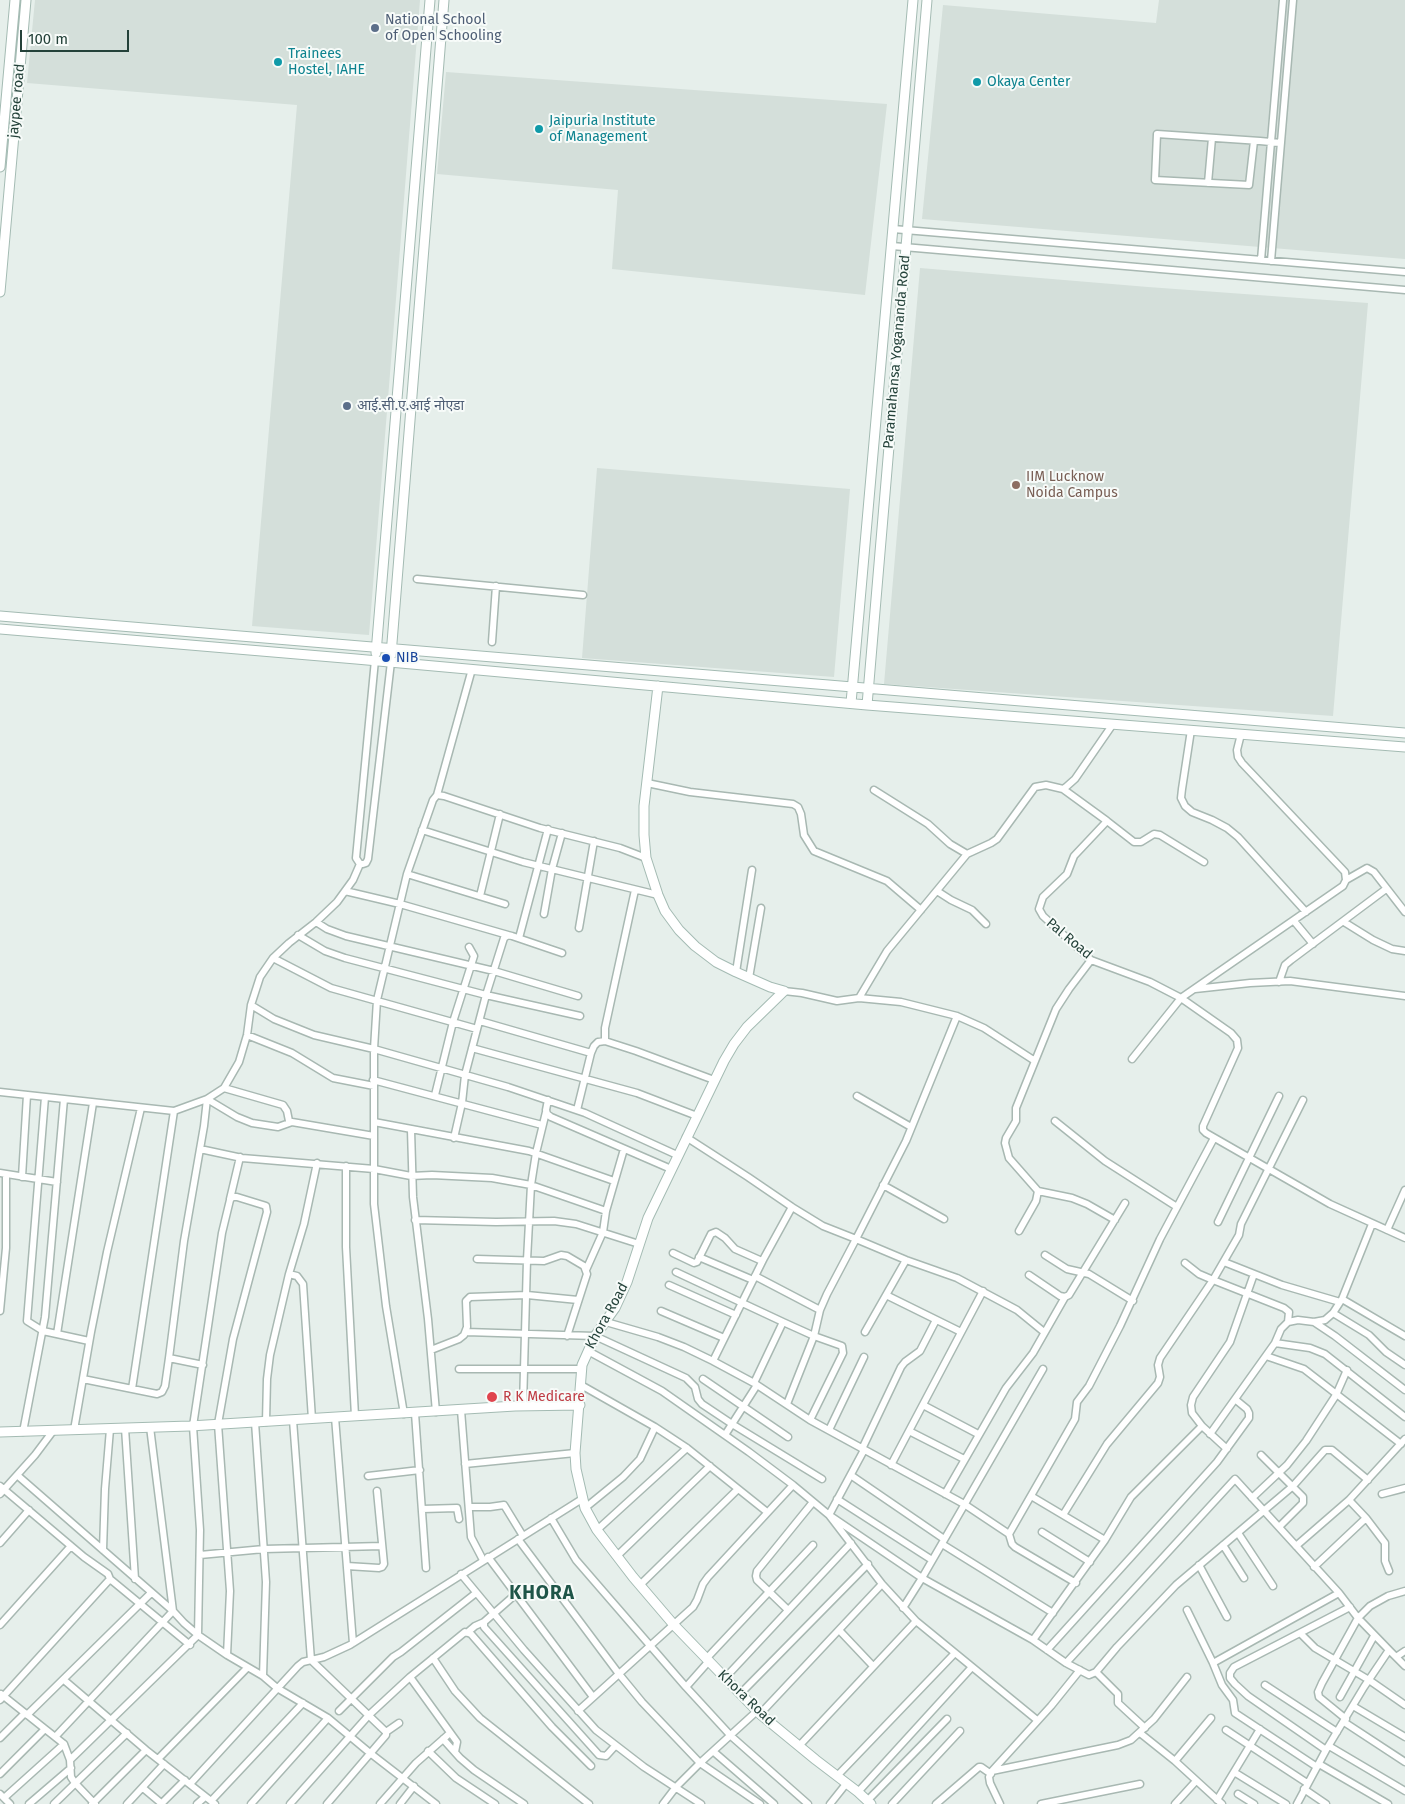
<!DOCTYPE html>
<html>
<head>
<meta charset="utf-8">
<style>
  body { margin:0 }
  #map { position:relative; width:1405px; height:1804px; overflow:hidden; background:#e6efeb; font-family:"Fira Sans",sans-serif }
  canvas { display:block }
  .scale { position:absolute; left:20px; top:30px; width:109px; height:22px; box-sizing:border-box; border:2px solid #24423a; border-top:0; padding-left:6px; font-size:15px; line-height:18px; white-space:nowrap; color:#24423a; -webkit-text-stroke:4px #f7fbf9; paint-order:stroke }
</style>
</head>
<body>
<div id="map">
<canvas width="1405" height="1804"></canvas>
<div class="scale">100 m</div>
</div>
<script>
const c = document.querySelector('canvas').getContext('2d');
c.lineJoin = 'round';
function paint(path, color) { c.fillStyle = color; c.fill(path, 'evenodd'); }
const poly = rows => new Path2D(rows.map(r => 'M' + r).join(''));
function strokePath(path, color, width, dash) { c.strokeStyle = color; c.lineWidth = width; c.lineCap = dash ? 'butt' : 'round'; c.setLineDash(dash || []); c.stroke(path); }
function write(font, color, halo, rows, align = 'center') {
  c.font = font + ' "Fira Sans","Noto Sans Devanagari",sans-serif'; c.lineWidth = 4; c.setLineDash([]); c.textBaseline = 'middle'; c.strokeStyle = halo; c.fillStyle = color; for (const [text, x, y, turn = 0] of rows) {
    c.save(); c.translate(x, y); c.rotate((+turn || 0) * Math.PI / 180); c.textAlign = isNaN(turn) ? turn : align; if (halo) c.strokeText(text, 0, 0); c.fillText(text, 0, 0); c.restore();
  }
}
paint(poly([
  [35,0,420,0,369,635,252,626,297,105,27,83],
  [1159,0,1405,0,1405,259,922,219,943,5,1156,23],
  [446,72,887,104,865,295,612,269,618,190,437,174],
  [920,268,1148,287,1368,303,1333,716,884,684],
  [597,468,850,489,834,677,582,658]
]), '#d4dfda');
const street = poly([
  [1254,141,1249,185,1155,180,1157,134,1260,141,1281,143],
  [1208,183,1212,138],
  [893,229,1405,272],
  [892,246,1405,290],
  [1261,260,1283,0],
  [1271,261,1293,0],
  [417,579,583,595],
  [492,642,496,586],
  [375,660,356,858,360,864,363,864,366,863,368,859,391,662],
  [1191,730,1182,789,1181,798,1185,806,1192,812,1212,820,1227,828,1238,837,1306,912],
  [1241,734,1237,750,1238,757,1242,763,1345,872,1346,880],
  [647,783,690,792,793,804,798,807,801,814,804,835,814,851,887,881,921,910],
  [1063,789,1107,821,1134,842,1141,842,1154,834,1160,835,1204,862],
  [874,790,928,824,950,844,967,854],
  [437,795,444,796,540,828,620,848,646,858],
  [1107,821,1074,856,1067,874,1043,897,1039,909,1043,916,1091,960,1150,982,1181,998,1231,1033,1237,1040,1238,1048,1203,1126,1203,1130,1206,1133,1330,1204,1405,1238],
  [422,830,523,862,658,895],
  [407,874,505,904],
  [345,891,400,904,508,935],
  [937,891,951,900,972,910,986,924],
  [480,896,500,814],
  [544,914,552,869,562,833],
  [1294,921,1313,944],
  [316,922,327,929,346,936,494,971,578,996],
  [1344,922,1373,940,1392,949,1405,951],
  [579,928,594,841],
  [298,935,325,951,345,958,486,995,580,1016],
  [519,938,548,829],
  [273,958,331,988,477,1029],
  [736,972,752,870],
  [749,978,761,908],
  [1279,982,1285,965,1291,960,1386,889],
  [1195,989,1250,983,1290,981,1405,996],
  [784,991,802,993,837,1001,859,998,887,951,967,854,991,843,997,839,1035,787,1046,785,1063,789,1066,787,1075,779,1113,724],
  [859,998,901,1002,957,1016,984,1028,1035,1061,1056,1009,1069,989,1091,960],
  [251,1005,274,1019,314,1035,374,1049,508,1087,585,1113,677,1155],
  [480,1021,591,1053],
  [247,1035,292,1053,333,1078,374,1086],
  [605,1041,605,1028,635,890],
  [472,1048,637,1093,697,1116],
  [1132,1059,1181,998,1343,886,1346,880,1367,868,1374,872,1405,912],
  [373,1080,542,1125],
  [224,1088,283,1105,287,1111,289,1121,292,1122,374,1136],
  [0,1092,174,1111,207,1099,224,1088,239,1062,247,1035,251,1005,260,977,273,958,289,943,316,922,337,902,353,880,360,864],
  [435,1095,453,1022,474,956,469,947],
  [857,1096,911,1127],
  [45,1097,27,1321,43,1331,89,1341],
  [548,1100,546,1110,547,1114,551,1117,671,1169],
  [577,1110,591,1053,594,1046,598,1042,605,1041,636,1051,714,1080],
  [1055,1121,1105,1161,1177,1207],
  [374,1122,529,1151,614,1181],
  [411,1130,413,1197,428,1319,436,1412],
  [686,1137,748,1177,792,1207,823,1226,856,1239,906,1141,957,1016],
  [454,1138,462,1103,465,1075,486,995,504,938,508,935,512,936,562,953],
  [200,1149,242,1158,374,1169,411,1176,432,1175,492,1178,531,1185,606,1211],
  [346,1166,346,1247,355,1416],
  [0,1173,57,1182],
  [22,1177,27,1095],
  [883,1185,944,1219],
  [1038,1191,1072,1198,1087,1204,1115,1220],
  [230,1199,240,1157],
  [415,1220,496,1222,554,1221,576,1224,639,1244],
  [1218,1222,1279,1096],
  [1387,1230,1405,1190],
  [1019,1231,1036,1201,1038,1191,1009,1158,1005,1143,1006,1138,1016,1121,1016,1108,1035,1061],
  [673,1253,694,1263,697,1262,711,1234,716,1232,725,1238,735,1249,762,1261],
  [1045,1255,1067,1269,1089,1274,1133,1301],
  [699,1257,753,1280],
  [477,1259,544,1261,561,1255,567,1256,584,1266,587,1274,567,1336],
  [1224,1262,1282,1285,1340,1302],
  [1185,1263,1199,1274,1213,1280,1284,1308,1289,1312,1288,1322],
  [586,1270,603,1232,606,1211,624,1149],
  [676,1272,783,1322],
  [289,1274,297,1276,303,1284,312,1419],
  [1029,1275,1060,1296,1065,1297,1069,1295,1125,1203],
  [755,1276,820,1310],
  [669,1285,736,1315],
  [886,1295,961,1332],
  [1342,1299,1405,1336],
  [0,1311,6,1248,6,1174],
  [661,1311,724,1338],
  [1333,1313,1369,1335,1386,1352,1405,1365],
  [606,1322,658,1337,684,1347,713,1361,754,1383,810,1420,964,1504,1009,1534,1075,1419,1077,1402,1089,1386,1120,1326,1160,1239,1214,1138],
  [1314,1322,1335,1336,1405,1390],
  [466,1332,595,1336,686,1378,695,1387,698,1399,702,1404,732,1424,822,1479],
  [865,1332,906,1260],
  [57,1334,93,1103],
  [1275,1343,1281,1329,1288,1322,1298,1320,1314,1322,1325,1320,1333,1313,1342,1299,1372,1224],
  [431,1350,459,1339,464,1335,467,1327,466,1301,470,1297,527,1295,578,1300],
  [588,1351,662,1391,749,1452,793,1485,829,1515,882,1584,916,1621,1037,1720],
  [1266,1356,1304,1369,1401,1444],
  [713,1361,764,1258,792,1207],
  [203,1365,169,1358,184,1241,204,1126,207,1099,237,1117,252,1123,278,1127,292,1122],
  [459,1369,582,1369],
  [83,1379,157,1394,162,1392,165,1386,169,1358],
  [703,1379,788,1437],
  [754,1383,783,1322,814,1336,820,1310,827,1294,856,1239,906,1260,957,1278,1017,1310,1044,1332],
  [581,1385,655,1427,687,1448,767,1512],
  [132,1389,174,1111],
  [787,1404,814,1336,842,1346,843,1353,810,1420],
  [923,1405,978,1434],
  [523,1406,527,1260,531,1185,536,1153,546,1112],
  [461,1410,471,1537,483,1560],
  [415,1413,426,1568],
  [404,1414,386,1306,374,1204,374,1049,377,1000,407,874,433,800,437,795,472,669],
  [335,1417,353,1643],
  [293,1420,311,1660,386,1732,386,1735,327,1804],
  [255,1422,266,1582,263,1676],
  [266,1422,267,1379,270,1355,289,1274,304,1224,317,1163],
  [125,1428,135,1579],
  [74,1430,91,1332,107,1252,141,1108],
  [829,1430,864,1357],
  [909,1431,964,1459],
  [23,1432,45,1317,64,1099],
  [1210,1434,1275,1343,1310,1348,1325,1354,1405,1417],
  [725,1435,757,1385],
  [862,1449,901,1367,905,1362,920,1351,936,1320],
  [1227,1449,1202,1426,1192,1413,1191,1405,1193,1397,1230,1342,1254,1274],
  [864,1450,829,1515,922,1578,1033,1640,1066,1663,1089,1675,1096,1672,1117,1647,1176,1585,1293,1486,1325,1450,1332,1450,1368,1480],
  [1261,1455,1303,1497,1303,1503,1279,1527],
  [465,1464,575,1453],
  [891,1465,983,1291],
  [17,1475,173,1611,184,1623,198,1635,227,1655,263,1676,277,1688,328,1718,251,1804],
  [368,1476,420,1470],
  [852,1476,944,1539],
  [0,1486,84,1557,108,1574,110,1579,190,1645],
  [0,1494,35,1455,53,1431],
  [945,1494,1006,1388,1033,1353,1065,1297],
  [1382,1494,1405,1488],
  [1031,1496,1105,1540],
  [1252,1498,1287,1465,1306,1441,1336,1395,1347,1370],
  [837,1499,932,1560],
  [1349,1500,1366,1518,1385,1543,1385,1561,1389,1571],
  [469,1507,490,1507,504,1505,523,1536],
  [585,1508,623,1477,640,1459,655,1427],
  [422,1509,457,1508,459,1519],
  [1063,1515,1107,1444,1158,1383,1160,1377,1158,1365,1160,1358,1213,1280,1239,1235,1241,1224,1303,1100],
  [551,1518,576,1560,686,1687,731,1736,808,1804],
  [597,1530,687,1448],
  [1042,1532,1090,1562],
  [1238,1533,1273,1586],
  [1009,1534,1012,1544,1015,1547,1076,1583],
  [518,1539,619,1674,642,1702,700,1763,760,1804],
  [0,1543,29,1510],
  [942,1544,1053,1613],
  [1223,1545,1244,1578],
  [1296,1546,1349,1500,1405,1439],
  [103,1550,105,1489,110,1429],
  [200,1555,264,1549,382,1546],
  [617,1556,710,1466],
  [488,1557,593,1697],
  [1199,1565,1227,1617],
  [347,1566,379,1568,382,1567,384,1564,377,1491],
  [1314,1567,1366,1518],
  [461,1574,524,1650,596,1730,644,1767,701,1804],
  [640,1585,738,1489],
  [516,1594,484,1622,484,1627,599,1755,606,1756,615,1746],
  [903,1608,922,1578,1043,1369],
  [788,1610,757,1580,756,1576,757,1571,813,1502],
  [1187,1610,1213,1663,1222,1685,1233,1700,1235,1713,1317,1767],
  [0,1625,71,1546],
  [839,1630,873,1666],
  [468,1632,475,1626,484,1622],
  [1300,1633,1315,1648,1369,1680,1405,1705],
  [1033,1640,1105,1540,1131,1497,1202,1426],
  [1047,1650,1217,1462,1249,1418,1249,1413,1247,1409,1236,1400],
  [1389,1650,1396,1657,1405,1651],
  [1396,1657,1405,1666],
  [433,1658,455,1691,480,1718,589,1804],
  [706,1659,813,1545],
  [1066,1663,1235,1479,1339,1593,1358,1618,1389,1650,1364,1687,1326,1750,1297,1804],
  [1213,1663,1339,1593],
  [1096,1672,1118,1694,1118,1703,1145,1728],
  [410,1677,457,1742,455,1752],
  [725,1678,851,1543],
  [64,1680,146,1750,215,1804],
  [1265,1685,1337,1732],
  [686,1687,709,1661],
  [1,1694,64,1744,70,1760,71,1777,75,1783,95,1804],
  [740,1694,868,1564],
  [1340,1697,1374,1636],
  [0,1700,110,1579],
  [1353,1706,1405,1737],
  [339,1711,393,1657,401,1652,476,1593],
  [578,1711,693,1607,697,1600,703,1584,708,1577,793,1485],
  [760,1714,882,1584],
  [27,1715,151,1593],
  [328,1718,370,1753,436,1804],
  [1211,1718,1175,1761,1222,1804],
  [1346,1719,1319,1697,1318,1692,1322,1683,1358,1618,1370,1606,1388,1596,1405,1591],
  [1344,1722,1405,1762],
  [1226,1730,1307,1783],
  [386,1732,399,1723],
  [1140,1733,1175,1761],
  [56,1736,173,1611,150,1427],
  [0,1738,25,1713],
  [443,1739,460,1758,474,1770,524,1804],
  [799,1746,916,1621],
  [1329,1746,1405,1791],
  [1326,1750,1248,1696,1235,1684,1230,1678,1230,1673,1234,1667,1350,1607],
  [428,1751,456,1778,495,1804],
  [714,1752,774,1804],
  [158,1759,247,1668],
  [70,1760,198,1635,200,1530,193,1426,222,1233,230,1200,232,1197,237,1197,263,1205,266,1206,267,1212,233,1339,218,1424,230,1591,227,1655],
  [1319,1764,1388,1804],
  [992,1771,1051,1706,1080,1670],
  [1234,1772,1286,1804],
  [0,1774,45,1729],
  [837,1776,955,1653],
  [190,1784,298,1666,303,1662,324,1657,350,1645,582,1499],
  [143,1788,161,1803],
  [1304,1789,1326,1804],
  [858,1792,972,1667],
  [0,1794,10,1804],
  [1238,1794,1254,1804],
  [4,1798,64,1744],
  [868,1800,947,1719],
  [1217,1800,1260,1729],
  [211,1801,303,1703],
  [29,1804,71,1768],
  [54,1804,127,1733],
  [92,1804,146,1750],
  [127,1804,164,1764],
  [161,1804,185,1780],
  [197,1804,205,1797],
  [290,1804,369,1715,410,1677,465,1632,471,1634,552,1727,591,1766],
  [380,1804,416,1763,450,1733],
  [400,1804,414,1786],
  [663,1804,676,1787,700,1763,757,1711],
  [830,1804,846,1784],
  [892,1804,960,1731],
  [936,1804,979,1767,981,1767,991,1774],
  [1000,1804,990,1783,989,1777,992,1771,1118,1745,1131,1740,1154,1719,1187,1677],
  [1041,1804,1140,1784],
  [1175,1804,1196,1781]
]);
const secondary = poly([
  [0,167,15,0],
  [0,292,26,0],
  [0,616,1405,733],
  [0,629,356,659,867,705,1405,747],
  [376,653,430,0],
  [391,655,444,0],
  [658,686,644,806,644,835,646,858,658,895,665,911,679,930,695,946,716,962,736,972,770,987,784,991],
  [851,703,913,0],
  [867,705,927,0],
  [784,991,747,1027,734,1044,724,1061,648,1218,627,1282,615,1308,595,1336,582,1365,575,1453,576,1469,585,1508,597,1530,633,1577,674,1625,760,1714,816,1760,858,1792,871,1804],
  [0,1432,190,1426,515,1406,580,1405]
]);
strokePath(street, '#a8b8b2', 9);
strokePath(secondary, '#a4bbb3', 11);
strokePath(street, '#fff', 6);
strokePath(secondary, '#fff', 9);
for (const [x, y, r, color] of [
  [375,28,5,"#5c6f8a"],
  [278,62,5,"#0f9aa8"],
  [977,82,5,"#0f9aa8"],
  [539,129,5,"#0f9aa8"],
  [347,406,5,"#5c6f8a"],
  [1016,485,5,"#8d6e63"],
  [386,658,5,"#1a4fb4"],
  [492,1397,6,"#e0444e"]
]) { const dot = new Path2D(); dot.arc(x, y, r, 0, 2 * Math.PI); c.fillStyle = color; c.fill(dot); strokePath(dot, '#f7fbf9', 2); }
write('14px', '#4e5e75', '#f7fbf9', [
  ["National School",385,20],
  ["of Open Schooling",385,36],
  ["आई.सी.ए.आई नोएडा",357,406]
], 'left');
write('14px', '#0d838f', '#f7fbf9', [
  ["Trainees",288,54],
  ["Hostel, IAHE",288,70],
  ["Okaya Center",987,82],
  ["Jaipuria Institute",549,121],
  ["of Management",549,137]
], 'left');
write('14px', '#24423a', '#f7fbf9', [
  ["jaypee road",17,101,-85],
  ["Paramahansa Yogananda Road",897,352,-85],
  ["Pal Road",1069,939,40],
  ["Khora Road",607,1316,-61],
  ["Khora Road",746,1698,44]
]);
write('14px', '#785e54', '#f7fbf9', [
  ["IIM Lucknow",1026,477],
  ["Noida Campus",1026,493]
], 'left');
write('14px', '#164399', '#f7fbf9', [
  ["NIB",396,658]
], 'left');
write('14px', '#be3a42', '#f7fbf9', [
  ["R K Medicare",503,1397]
], 'left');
c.letterSpacing = '1px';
write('bold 19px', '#1f5548', '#f7fbf9', [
  ["KHORA",542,1594]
]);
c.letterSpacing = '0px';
</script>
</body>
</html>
